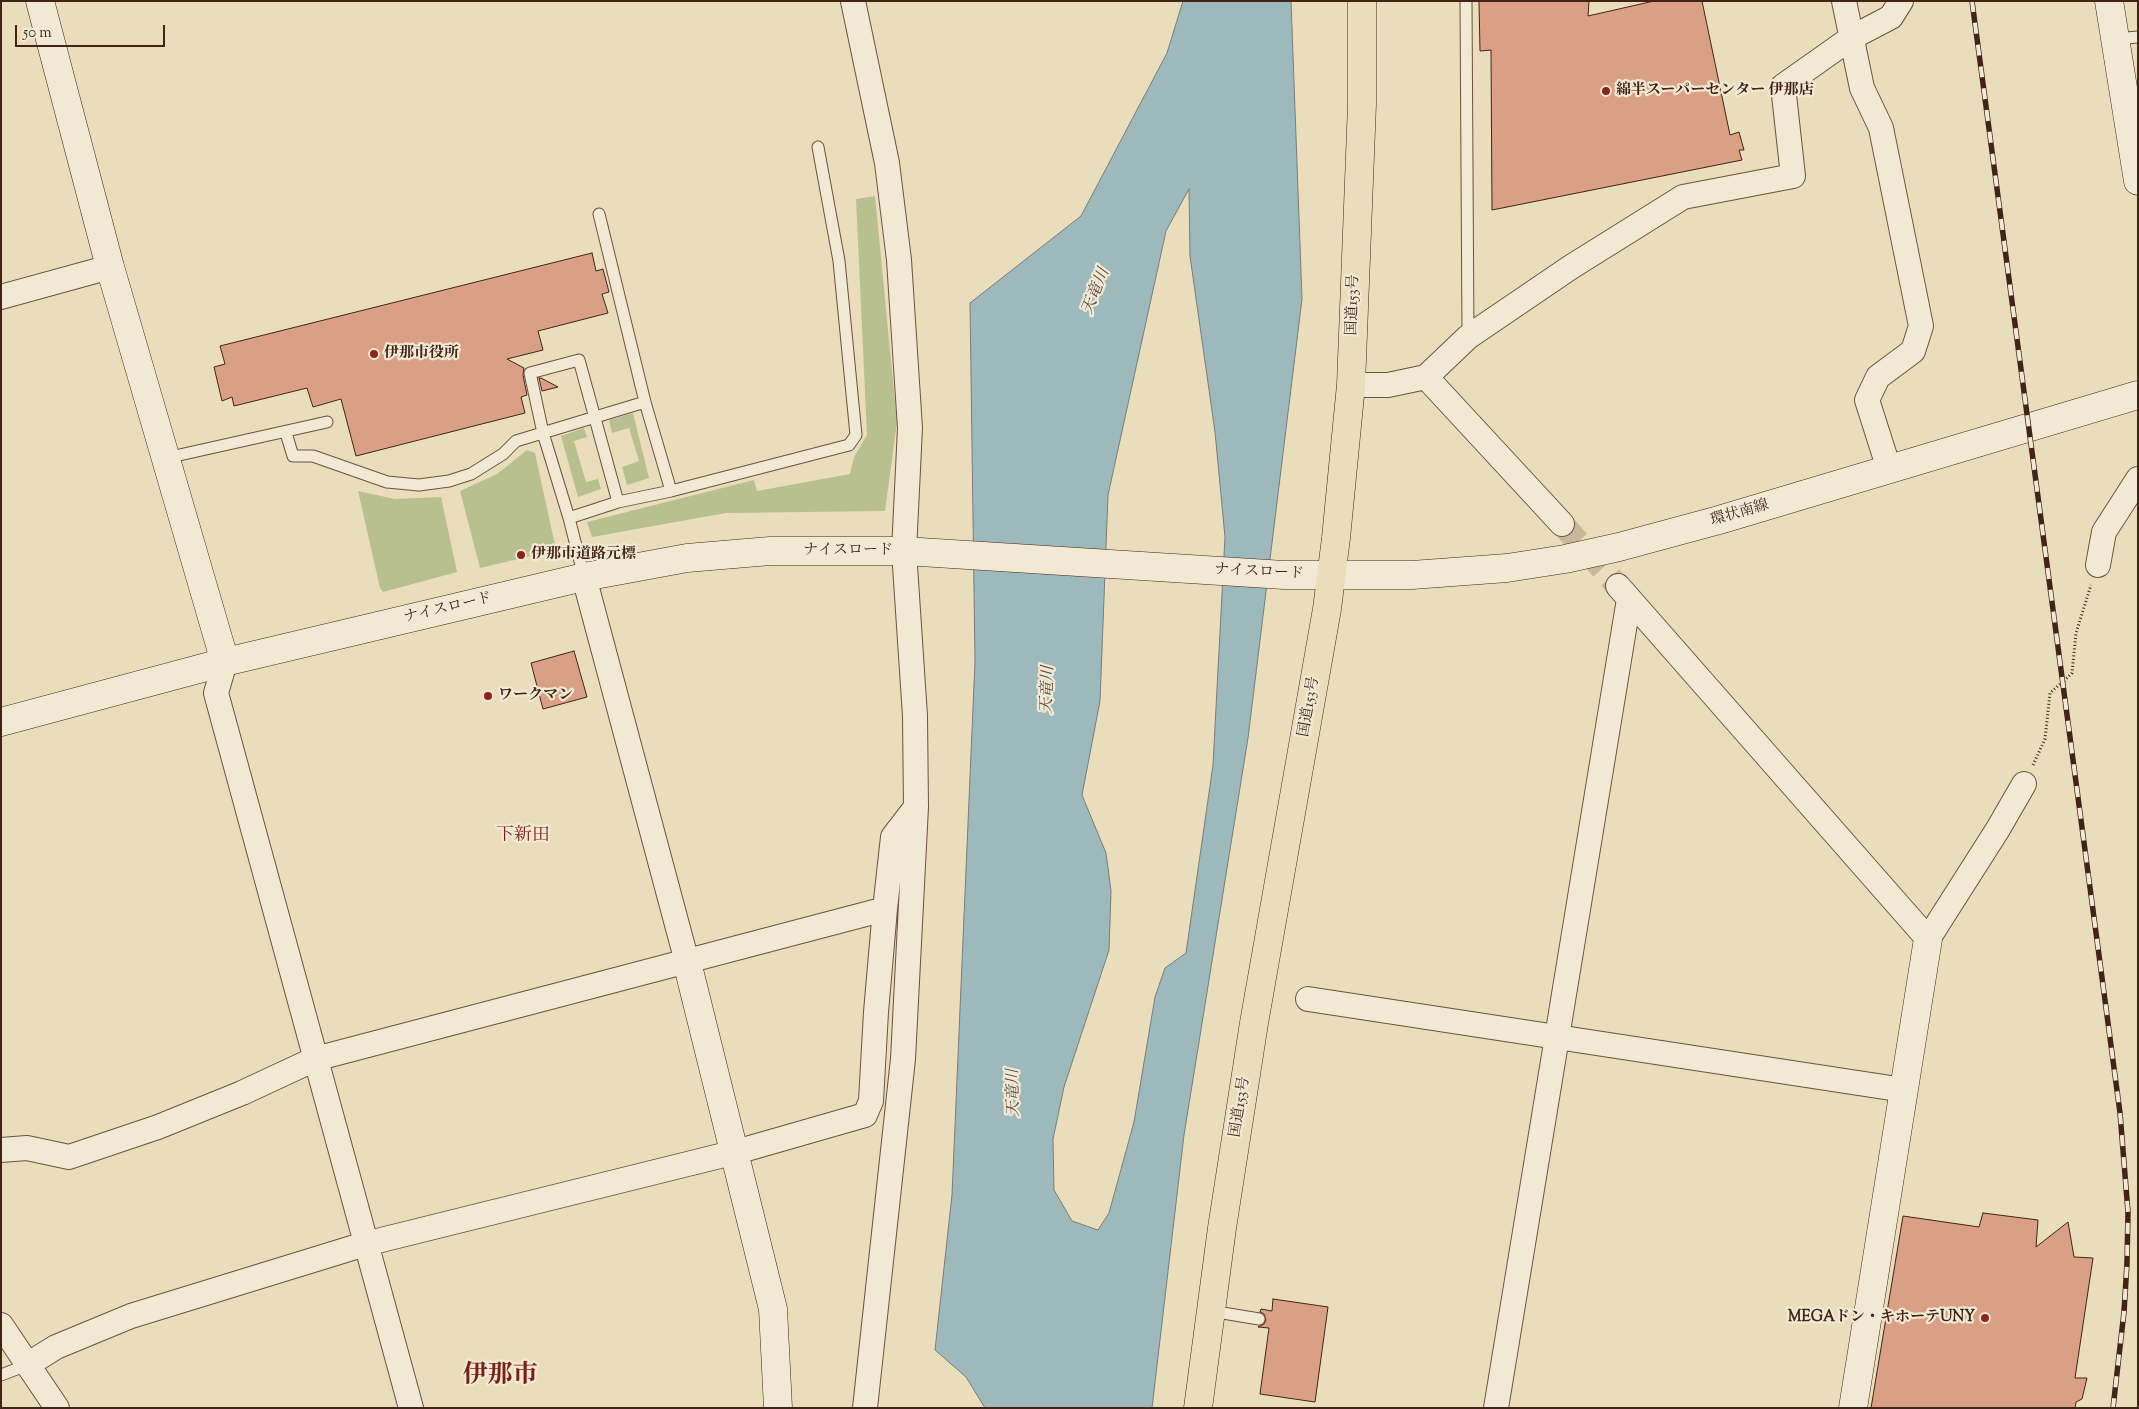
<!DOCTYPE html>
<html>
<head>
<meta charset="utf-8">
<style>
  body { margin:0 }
  #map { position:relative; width:2139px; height:1409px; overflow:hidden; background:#e9ddbc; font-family:"Sorts Mill Goudy",serif }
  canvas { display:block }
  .frame { position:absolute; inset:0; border:2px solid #422417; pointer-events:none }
  .scale { position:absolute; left:15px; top:25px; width:150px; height:22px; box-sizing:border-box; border:2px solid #422417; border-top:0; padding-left:6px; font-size:15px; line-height:18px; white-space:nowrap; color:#422417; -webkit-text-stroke:4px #f1e9d3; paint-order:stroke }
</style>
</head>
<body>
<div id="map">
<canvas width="2139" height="1409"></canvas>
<div class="frame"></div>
<div class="scale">50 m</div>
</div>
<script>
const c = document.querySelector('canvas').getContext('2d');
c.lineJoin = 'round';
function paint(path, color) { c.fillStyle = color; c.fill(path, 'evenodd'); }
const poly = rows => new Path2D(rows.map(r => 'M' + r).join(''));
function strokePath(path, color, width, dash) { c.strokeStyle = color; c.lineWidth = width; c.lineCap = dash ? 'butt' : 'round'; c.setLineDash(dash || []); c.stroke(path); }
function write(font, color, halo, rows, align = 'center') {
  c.font = font + ' "Sorts Mill Goudy","Noto Serif JP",serif'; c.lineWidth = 4.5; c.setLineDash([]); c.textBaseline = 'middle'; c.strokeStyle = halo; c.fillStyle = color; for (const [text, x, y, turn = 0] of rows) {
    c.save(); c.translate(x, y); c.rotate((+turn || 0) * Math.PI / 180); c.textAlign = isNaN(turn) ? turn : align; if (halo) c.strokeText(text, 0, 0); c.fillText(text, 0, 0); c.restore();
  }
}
paint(poly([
  [875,196,897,422,885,511,726,513,592,537,587,522,754,480,757,491,850,474,854,457,867,435,856,199],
  [633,413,649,478,627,485,622,467,639,461,629,428,612,433,609,420],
  [584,428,587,437,574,441,586,482,598,479,601,489,578,497,561,436],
  [527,450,535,453,556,550,480,568,460,491,497,474],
  [358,491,395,499,441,497,457,572,383,592,380,588]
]), '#b8c090');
const water = poly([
  [1183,1,1291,1,1302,299,1248,738,1184,1135,1152,1408,985,1408,966,1377,935,1350,952,1195,975,661,970,303,1081,216,1167,53,1183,1],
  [1189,189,1190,256,1215,432,1225,537,1213,765,1186,953,1165,968,1155,997,1134,1122,1109,1213,1098,1230,1072,1221,1054,1190,1053,1139,1064,1087,1109,950,1111,891,1106,853,1082,795,1100,701,1108,495,1166,231,1189,189]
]);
paint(water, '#9db9bc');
strokePath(water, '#797d7a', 1);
const building = poly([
  [1479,1,1589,1,1588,16,1654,1,1702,1,1730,135,1739,132,1744,150,1739,150,1742,160,1492,210,1491,50,1480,51,1479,1],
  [592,253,596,271,603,269,609,292,602,294,608,313,538,331,543,350,507,359,524,368,523,375,527,395,521,397,525,413,356,456,341,399,313,407,307,388,234,406,232,397,222,401,214,367,225,364,220,346,592,253],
  [539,378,541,378,558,387,542,391,539,378],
  [574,651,587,697,543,709,531,663,574,651],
  [1983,1213,2038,1220,2036,1247,2068,1222,2074,1257,2093,1258,2075,1378,2087,1378,2082,1399,2076,1402,2075,1408,1871,1408,1903,1216,1979,1227,1983,1213],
  [1273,1299,1328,1307,1315,1402,1260,1394,1269,1328,1258,1327,1264,1324,1266,1320,1264,1314,1260,1312,1261,1309,1272,1311,1273,1299]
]);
paint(building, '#d9a086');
strokePath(building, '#422417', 1);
strokePath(poly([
  [1562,524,1618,586]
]), '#c8b89b', 24, [24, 12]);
const lane = poly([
  [1466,1,1468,337],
  [2115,39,2138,37],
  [599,214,645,402,671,491],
  [286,433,293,456,313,456,387,482,419,485,449,481,471,474,503,454,516,441,645,402],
  [166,458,327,422],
  [569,518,618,502,671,491,849,445,856,435,839,261,818,147],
  [584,577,569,518,543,433,530,373,579,360,618,502],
  [1211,1311,1259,1319],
  [1,1375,27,1365]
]);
const street = poly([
  [853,1,887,163,899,260,910,428,904,551,915,716,916,807,903,1059,865,1408],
  [1844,1,1862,88,1881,128,1921,326,1913,351,1878,377,1867,400,1889,469],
  [1,297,110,267],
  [1426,377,1468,337,1571,267,1683,197,1793,176,1783,86,1851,38,1891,17,1901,1],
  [1351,385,1388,385,1426,377,1562,524],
  [2098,565,2104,532,2138,479],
  [584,577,687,962],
  [1618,586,1928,939,1998,829,2024,784],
  [225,662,216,693,411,1408],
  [1308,999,1904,1090],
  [1,1150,27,1148,69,1157,158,1127,242,1093,315,1059,885,909,893,837,916,807],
  [1,1325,57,1408],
  [27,1365,56,1347,131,1316,365,1244,736,1152,865,1115,871,1101,876,1012,885,909],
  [1496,1408,1629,599]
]);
const secondary = poly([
  [40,1,110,267,225,662],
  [2109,1,2138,181],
  [1,722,225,662,584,577,687,558,770,551,904,551,1284,575,1412,575,1507,568,1565,559,1619,547,1719,520,2138,395],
  [687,962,773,1309,778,1408],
  [1853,1408,1928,939]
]);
const highway = poly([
  [1198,1408,1222,1228,1254,1023,1327,609,1336,538,1351,385,1362,104,1362,1]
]);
strokePath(lane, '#6c5240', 13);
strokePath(street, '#6c5240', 26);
strokePath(secondary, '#422417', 29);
strokePath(highway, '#422417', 29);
strokePath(poly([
  [2064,681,2072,673,2076,633,2091,585],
  [2033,765,2045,739,2050,693,2060,684]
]), '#422417', 3, [1, 2.5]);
strokePath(lane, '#f1e9d3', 11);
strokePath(street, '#f1e9d3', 24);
strokePath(secondary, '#f1e9d3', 28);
strokePath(highway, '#e9ddbc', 28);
const rail = poly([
  [1972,1,2120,1113,2128,1212,2127,1263,2124,1312,2113,1408]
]);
strokePath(rail, '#422417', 5.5);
strokePath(rail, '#f1e9d3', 4, [11]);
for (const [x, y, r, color] of [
  [1606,91,5,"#8f2418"],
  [374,354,5,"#8f2418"],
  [521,555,5,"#8f2418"],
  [488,696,5,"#8f2418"],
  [1985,1318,5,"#8f2418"]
]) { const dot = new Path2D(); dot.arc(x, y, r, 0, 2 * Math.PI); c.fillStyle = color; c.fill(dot); strokePath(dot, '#f1e9d3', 2); }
write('bold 15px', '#422417', '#f1e9d3', [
  ["綿半スーパーセンター 伊那店",1616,91],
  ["伊那市役所",384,354],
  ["伊那市道路元標",531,555],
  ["ワークマン",498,696],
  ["MEGAドン・キホーテUNY",1975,1318,"right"]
], 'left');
write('15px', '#422417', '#f1e9d3', [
  ["国道153号",1354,305,-88],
  ["環状南線",1740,514,-16],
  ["ナイスロード",848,551],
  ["ナイスロード",1259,573,3],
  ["ナイスロード",448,609,-13],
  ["国道153号",1310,707,-80],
  ["国道153号",1241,1107,-81]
]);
write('italic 16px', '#594940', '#f1e9d3', [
  ["天竜川",1097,292,-68],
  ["天竜川",1049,690,-88],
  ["天竜川",1015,1093,-91]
]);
write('18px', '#7a1f14', '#f1e9d3', [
  ["下新田",523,837]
]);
write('bold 25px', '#7a1f14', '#f1e9d3', [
  ["伊那市",500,1378]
]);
</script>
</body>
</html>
